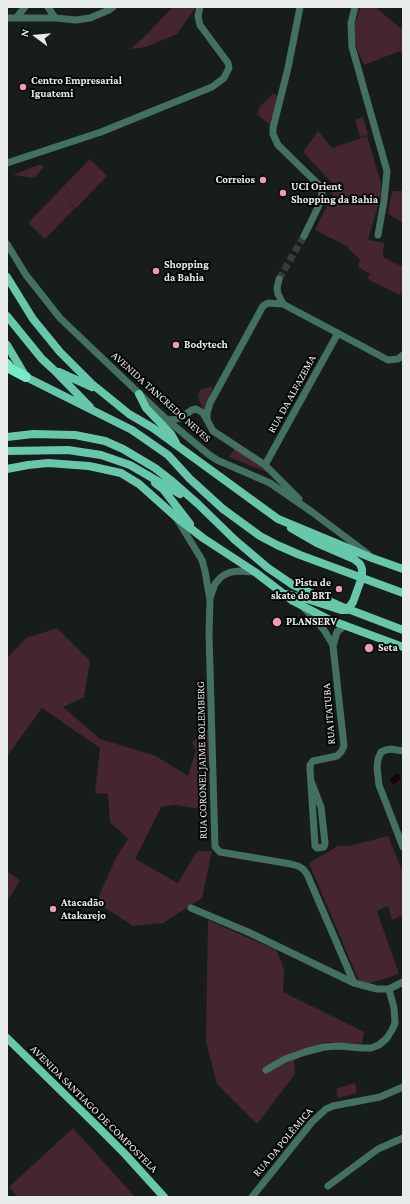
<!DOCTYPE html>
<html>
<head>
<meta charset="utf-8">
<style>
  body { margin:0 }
  #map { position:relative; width:410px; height:1204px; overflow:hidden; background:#161d1a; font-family:"Crimson Pro",serif }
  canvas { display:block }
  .frame { position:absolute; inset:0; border:8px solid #e7ecea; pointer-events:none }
  .north { position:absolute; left:16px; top:16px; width:40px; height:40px; -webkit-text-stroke:3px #040706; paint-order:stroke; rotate:286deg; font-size:11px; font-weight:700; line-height:16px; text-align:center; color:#e7ecea }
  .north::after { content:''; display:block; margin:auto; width:14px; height:18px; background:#e7ecea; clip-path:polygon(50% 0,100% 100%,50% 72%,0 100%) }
</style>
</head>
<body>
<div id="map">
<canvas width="410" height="1204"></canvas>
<div class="frame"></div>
<div class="north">N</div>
</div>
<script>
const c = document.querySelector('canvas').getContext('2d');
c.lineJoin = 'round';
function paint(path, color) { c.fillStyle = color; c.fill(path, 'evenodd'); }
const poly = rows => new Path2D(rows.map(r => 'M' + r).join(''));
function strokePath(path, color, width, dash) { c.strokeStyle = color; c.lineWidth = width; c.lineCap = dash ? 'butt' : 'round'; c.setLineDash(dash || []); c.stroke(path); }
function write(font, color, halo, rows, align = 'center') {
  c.font = font + ' "Crimson Pro",serif'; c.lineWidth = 4; c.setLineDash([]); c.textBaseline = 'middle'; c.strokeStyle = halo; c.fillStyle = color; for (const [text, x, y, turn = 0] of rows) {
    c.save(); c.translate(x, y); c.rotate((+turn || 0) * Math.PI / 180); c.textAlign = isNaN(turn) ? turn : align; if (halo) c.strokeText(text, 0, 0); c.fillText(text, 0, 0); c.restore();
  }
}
paint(poly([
  [173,7,196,7,177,34,146,47,130,49,142,39],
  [361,7,375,7,403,30,403,54,400,51,364,65,357,50,353,28],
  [274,93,278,97,270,125,257,114,260,106],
  [363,117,368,135,360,137,355,120],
  [318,131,332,148,367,136,381,183,381,195,368,240,375,241,384,243,383,257,403,267,403,288,400,295,367,279,370,274,358,267,360,259,348,249,349,247,315,230,332,196,333,184,303,152],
  [90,159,107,176,76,208,62,194,75,208,45,239,28,223],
  [41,164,44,167,34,178,13,175],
  [392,191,403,191,403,220,402,222,388,214],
  [213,386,205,410,203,410,198,397,200,390],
  [234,447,274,475,229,457,234,450],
  [57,628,90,661,84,697,63,707,100,739,156,756,188,776,196,750,192,742,210,727,206,810,176,805,161,807,135,859,178,883,197,851,212,851,202,898,163,923,133,926,96,902,116,858,128,839,110,822,108,794,95,793,100,748,42,708,7,756,7,658,26,638],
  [388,836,403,873,403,915,392,920,388,906,377,911,399,974,361,986,309,863,338,846,349,846],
  [7,871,20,881,9,898,7,896],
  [208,920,276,950,284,969,283,992,364,1032,362,1044,324,1042,294,1061,295,1074,257,1124,217,1084,206,1042],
  [355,1083,357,1093,338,1098,336,1089],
  [73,1128,135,1197,18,1197,9,1187]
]), '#452530');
paint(poly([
  [398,773,401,778,399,780,393,785,390,780,391,778]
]), '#1b0009');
strokePath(poly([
  [279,279,304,236]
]), '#353c39', 7, [7, 3.5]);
strokePath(poly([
  [48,7,55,18],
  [300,7,288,68,273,128,273,134,278,145,318,184,322,192,321,201,304,236],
  [355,7,351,23,352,47,387,171,384,201,378,235],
  [7,18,55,18,76,20,90,18,109,10,113,7],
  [16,18,25,7],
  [7,163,101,132,212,87,224,78,229,68,228,63,200,25,198,16,200,7],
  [7,244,26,275,60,318,166,419,208,454,217,460,270,483,312,512,368,554],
  [279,279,277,288,278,294,283,304],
  [166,419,171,420,180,418,192,410,196,409,203,413,207,420],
  [265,465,338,333],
  [299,499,265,465,213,431,207,420,207,413,210,403,263,306,268,303,283,304,388,360,398,359,403,355],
  [177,519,202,560,205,571,210,600,209,633,215,847,220,852,291,864,298,866,303,869,307,874,354,983],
  [210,598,215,584,220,578,224,575,231,572,240,571,255,572],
  [303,607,324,630,333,645],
  [403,751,391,749,386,750,381,752,378,759,377,767,379,785,403,847],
  [311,781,321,807,325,843,324,847,317,848,315,846,310,769,310,765,313,761,337,756,341,752,344,746,333,646,337,632,345,625],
  [191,908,248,932,354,983,377,989,389,989,403,982],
  [266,1070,285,1059,305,1052,324,1047,338,1046,362,1048,371,1048,379,1045,387,1038,392,1030,395,1023,394,1008,389,989],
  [328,1186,378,1149,403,1138],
  [252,1197,312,1122,326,1109,333,1106,380,1097,403,1087]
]), '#447062', 7);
strokePath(poly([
  [7,277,33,319,60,352,92,384,129,414,153,428,278,519,372,558,403,569],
  [7,316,42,359,54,370,90,407],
  [7,345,26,377,132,430,168,455,190,479,223,509],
  [59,372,92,387],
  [139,394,146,408,171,434,176,443],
  [7,437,33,434,75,435,105,441,123,449,155,468,173,482,198,504,235,540],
  [7,451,68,450,101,455,130,465,180,494],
  [7,469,28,465,48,463,89,466,121,473,139,484,176,517,203,538,255,572,293,601,330,620,403,647],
  [155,483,163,489,190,524],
  [285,594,307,599,341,610,347,610,353,602,362,577,362,569,360,564,354,559,317,543,291,528],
  [7,1038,99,1128,125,1154,164,1197]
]), '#67c7aa', 8);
strokePath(poly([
  [7,364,11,369,26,377]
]), '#74eac7', 10);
strokePath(poly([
  [223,509,260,536,277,545,300,555,403,593],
  [235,540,268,568,293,585,340,606,403,630]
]), '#67c7aa', 8);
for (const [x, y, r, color] of [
  [23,87,4,"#f09ab6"],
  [263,180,4,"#f09ab6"],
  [283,193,4,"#f09ab6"],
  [156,271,4,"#f09ab6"],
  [176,345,4,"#f09ab6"],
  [339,589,4,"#f09ab6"],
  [277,622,5,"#f09ab6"],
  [369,648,5,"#f09ab6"],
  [53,909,4,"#f09ab6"]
]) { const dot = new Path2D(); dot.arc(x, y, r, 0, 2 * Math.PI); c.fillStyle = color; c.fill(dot); strokePath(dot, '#040706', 1.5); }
write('bold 11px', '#e7ecea', '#040706', [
  ["Centro Empresarial",31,81],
  ["Iguatemi",31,94],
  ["Correios",255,180,"right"],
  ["UCI Orient",291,187],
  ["Shopping da Bahia",291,200],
  ["Shopping",164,265],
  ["da Bahia",164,278],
  ["Bodytech",184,345],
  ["Pista de",331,583,"right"],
  ["skate do BRT",331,596,"right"],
  ["PLANSERV",286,622],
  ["Seta",378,648],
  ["Atacadão",61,903],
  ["Atakarejo",61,916]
], 'left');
write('11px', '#e7ecea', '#040706', [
  ["RUA DA ALFAZEMA",292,394,-61],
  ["AVENIDA TANCREDO NEVES",161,397,42],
  ["RUA ITATUBA",329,714,-95],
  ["RUA CORONEL JAIME ROLEMBERG",202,760,-91],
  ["AVENIDA SANTIAGO DE COMPOSTELA",94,1109,45],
  ["RUA DA POLÊMICA",283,1142,-50]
]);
</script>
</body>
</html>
